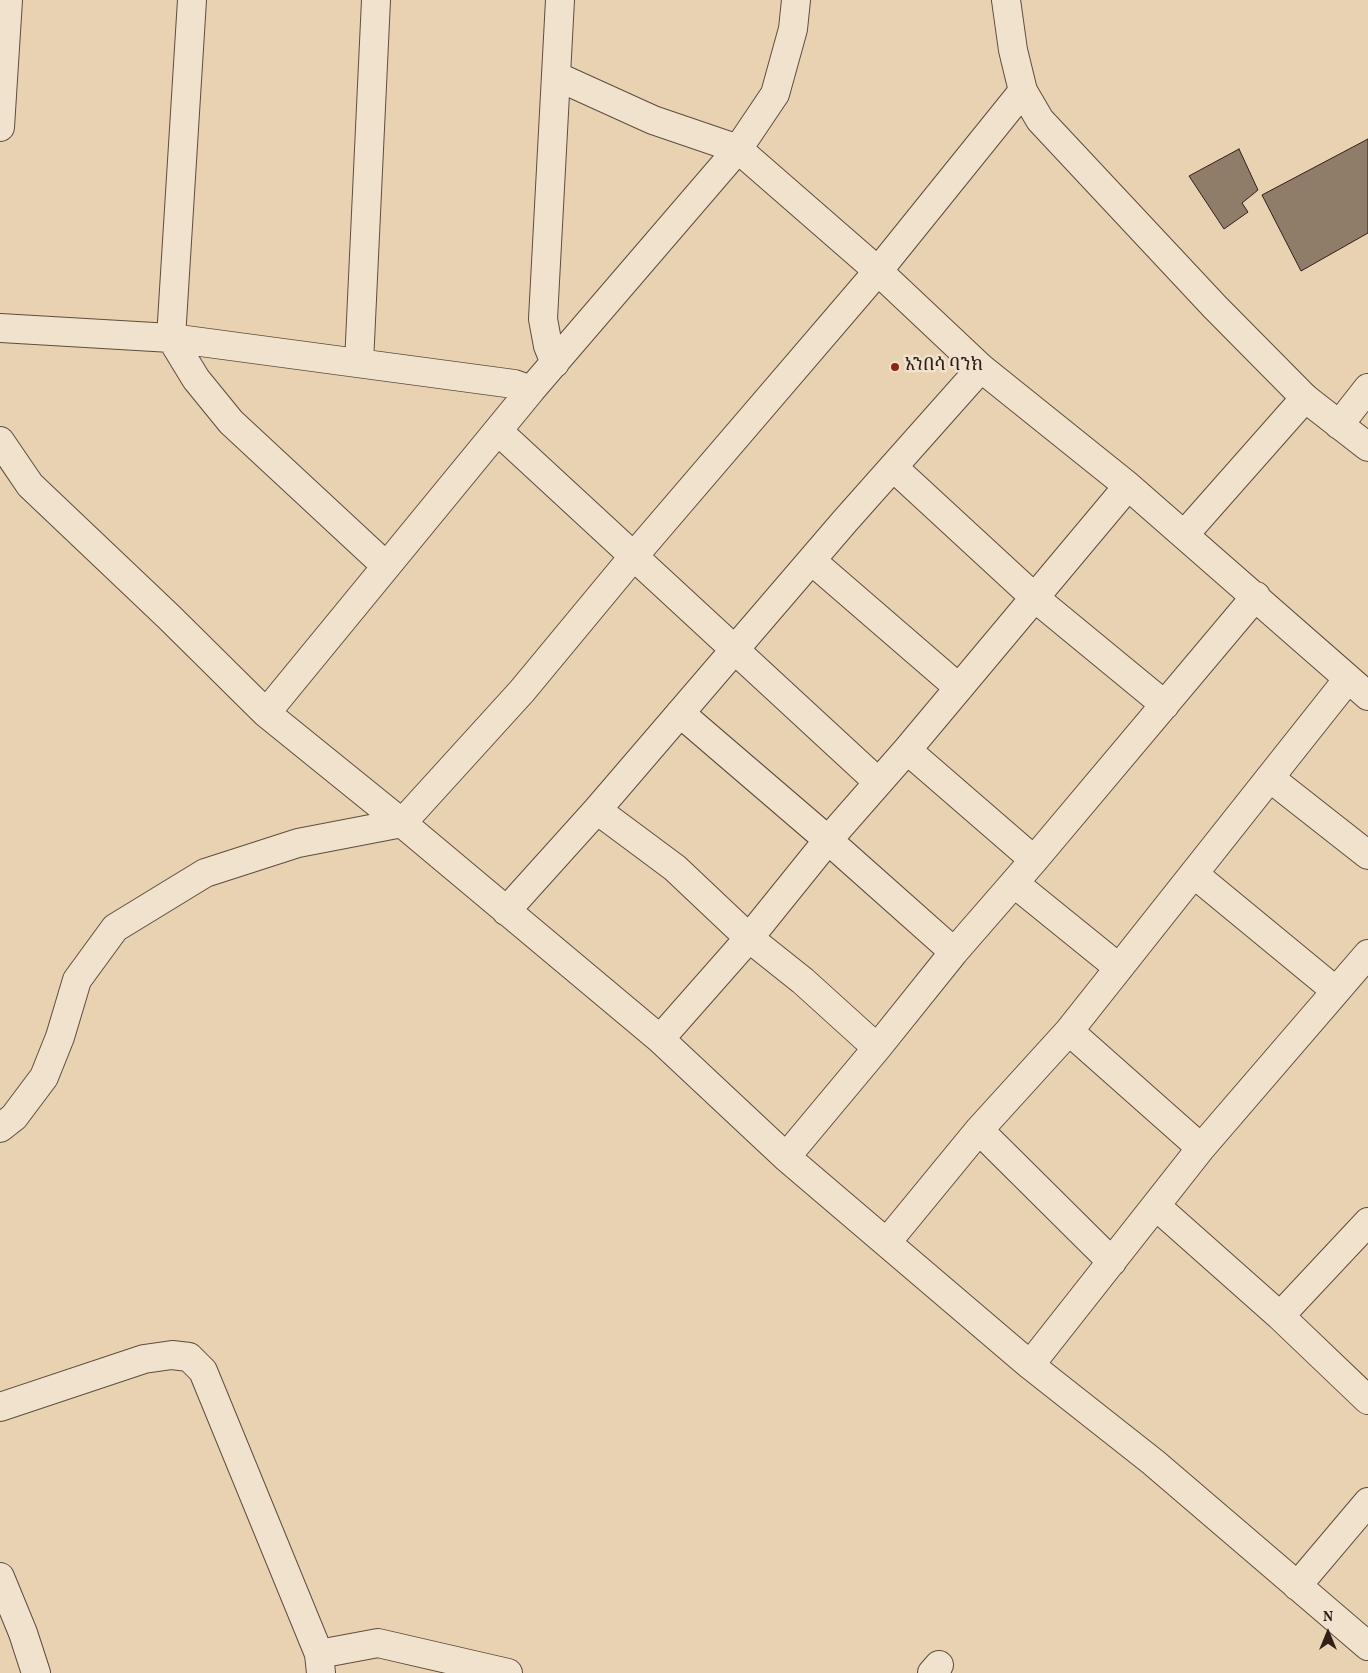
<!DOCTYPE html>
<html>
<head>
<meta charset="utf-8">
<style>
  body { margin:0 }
  #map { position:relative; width:1368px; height:1673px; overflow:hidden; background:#e8d2b2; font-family:Vollkorn,serif }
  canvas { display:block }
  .north { position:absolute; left:1303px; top:1608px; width:50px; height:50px; -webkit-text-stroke:4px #f0e2cd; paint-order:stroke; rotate:0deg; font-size:14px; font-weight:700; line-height:20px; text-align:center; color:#312019 }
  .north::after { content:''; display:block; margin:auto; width:18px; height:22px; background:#312019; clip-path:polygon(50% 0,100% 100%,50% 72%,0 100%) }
</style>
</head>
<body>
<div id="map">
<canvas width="1368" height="1673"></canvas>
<div class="north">N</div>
</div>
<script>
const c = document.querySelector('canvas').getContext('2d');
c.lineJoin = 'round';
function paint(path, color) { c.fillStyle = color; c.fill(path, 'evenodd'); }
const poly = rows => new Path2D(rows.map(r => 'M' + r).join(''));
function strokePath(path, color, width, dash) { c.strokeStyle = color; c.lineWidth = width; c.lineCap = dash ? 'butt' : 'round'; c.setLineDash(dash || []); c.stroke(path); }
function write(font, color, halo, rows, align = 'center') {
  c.font = font + ' Vollkorn,"Noto Serif Ethiopic",serif'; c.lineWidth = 5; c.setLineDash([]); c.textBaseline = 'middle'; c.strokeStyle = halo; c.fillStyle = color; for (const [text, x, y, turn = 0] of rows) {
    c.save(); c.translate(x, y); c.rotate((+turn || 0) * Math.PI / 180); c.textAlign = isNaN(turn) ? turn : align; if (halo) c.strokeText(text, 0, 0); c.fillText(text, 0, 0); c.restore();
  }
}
const building = poly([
  [1368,139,1368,233,1301,271,1262,195,1368,139],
  [1239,149,1258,190,1242,203,1248,212,1224,229,1189,176,1239,149]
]);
paint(building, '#907d69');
strokePath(building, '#312019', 1);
const minor = poly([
  [192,0,171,338,196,379,231,422,386,566],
  [556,76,653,120,738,149,775,94,793,29,796,0],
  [0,127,8,0],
  [0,328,171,338,514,384,531,390],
  [359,363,376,0],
  [555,363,548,346,543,319,560,0],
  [1339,425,1368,388],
  [498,431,878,782],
  [0,441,30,485,169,617,266,713,402,823,660,1039,786,1157,1030,1365,1153,1462,1368,1646],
  [893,467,1035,598,1165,705],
  [1184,535,1305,398],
  [812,561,959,688],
  [266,713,531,390,738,149,878,271,981,368,1128,486,1368,696],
  [680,713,828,840,954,952],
  [907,750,1034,860],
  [1270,778,1368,855],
  [597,810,675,868,749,938,803,981,877,1048],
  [1194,874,1336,991],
  [1014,883,1119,968],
  [506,911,597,810,845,521,981,368],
  [1069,1031,1201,1148],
  [660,1039,749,938,828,840,907,750,1128,486],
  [0,1128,14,1117,44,1077,60,1037,77,980,115,928,205,873,298,843,402,823,522,691,633,557,878,271,1023,91],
  [979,1130,1112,1262],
  [786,1157,877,1048,954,952,1034,860,1256,596],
  [1156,1206,1280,1316,1368,1400],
  [887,1242,979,1130,1069,1031,1348,679],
  [1280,1316,1368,1222],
  [1030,1365,1201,1148,1368,954],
  [0,1407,144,1359,172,1355,189,1357,203,1371,319,1654,321,1673],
  [0,1577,23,1633,36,1673],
  [1297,1586,1368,1502],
  [319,1654,378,1643,508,1673],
  [932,1673,939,1665]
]);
const tertiary = poly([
  [1006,0,1013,50,1023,91,1040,120,1215,307,1305,398,1368,447]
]);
strokePath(minor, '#5f4c3f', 30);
strokePath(tertiary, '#5f4c3f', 30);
strokePath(minor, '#f0e2cd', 28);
strokePath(tertiary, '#f0e2cd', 28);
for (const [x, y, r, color] of [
  [895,367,5,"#8f2418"]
]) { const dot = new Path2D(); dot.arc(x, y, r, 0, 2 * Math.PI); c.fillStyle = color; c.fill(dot); strokePath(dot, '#f0e2cd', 2); }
write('18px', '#312019', '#f0e2cd', [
  ["አንበሳ ባንክ",905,367]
], 'left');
</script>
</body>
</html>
